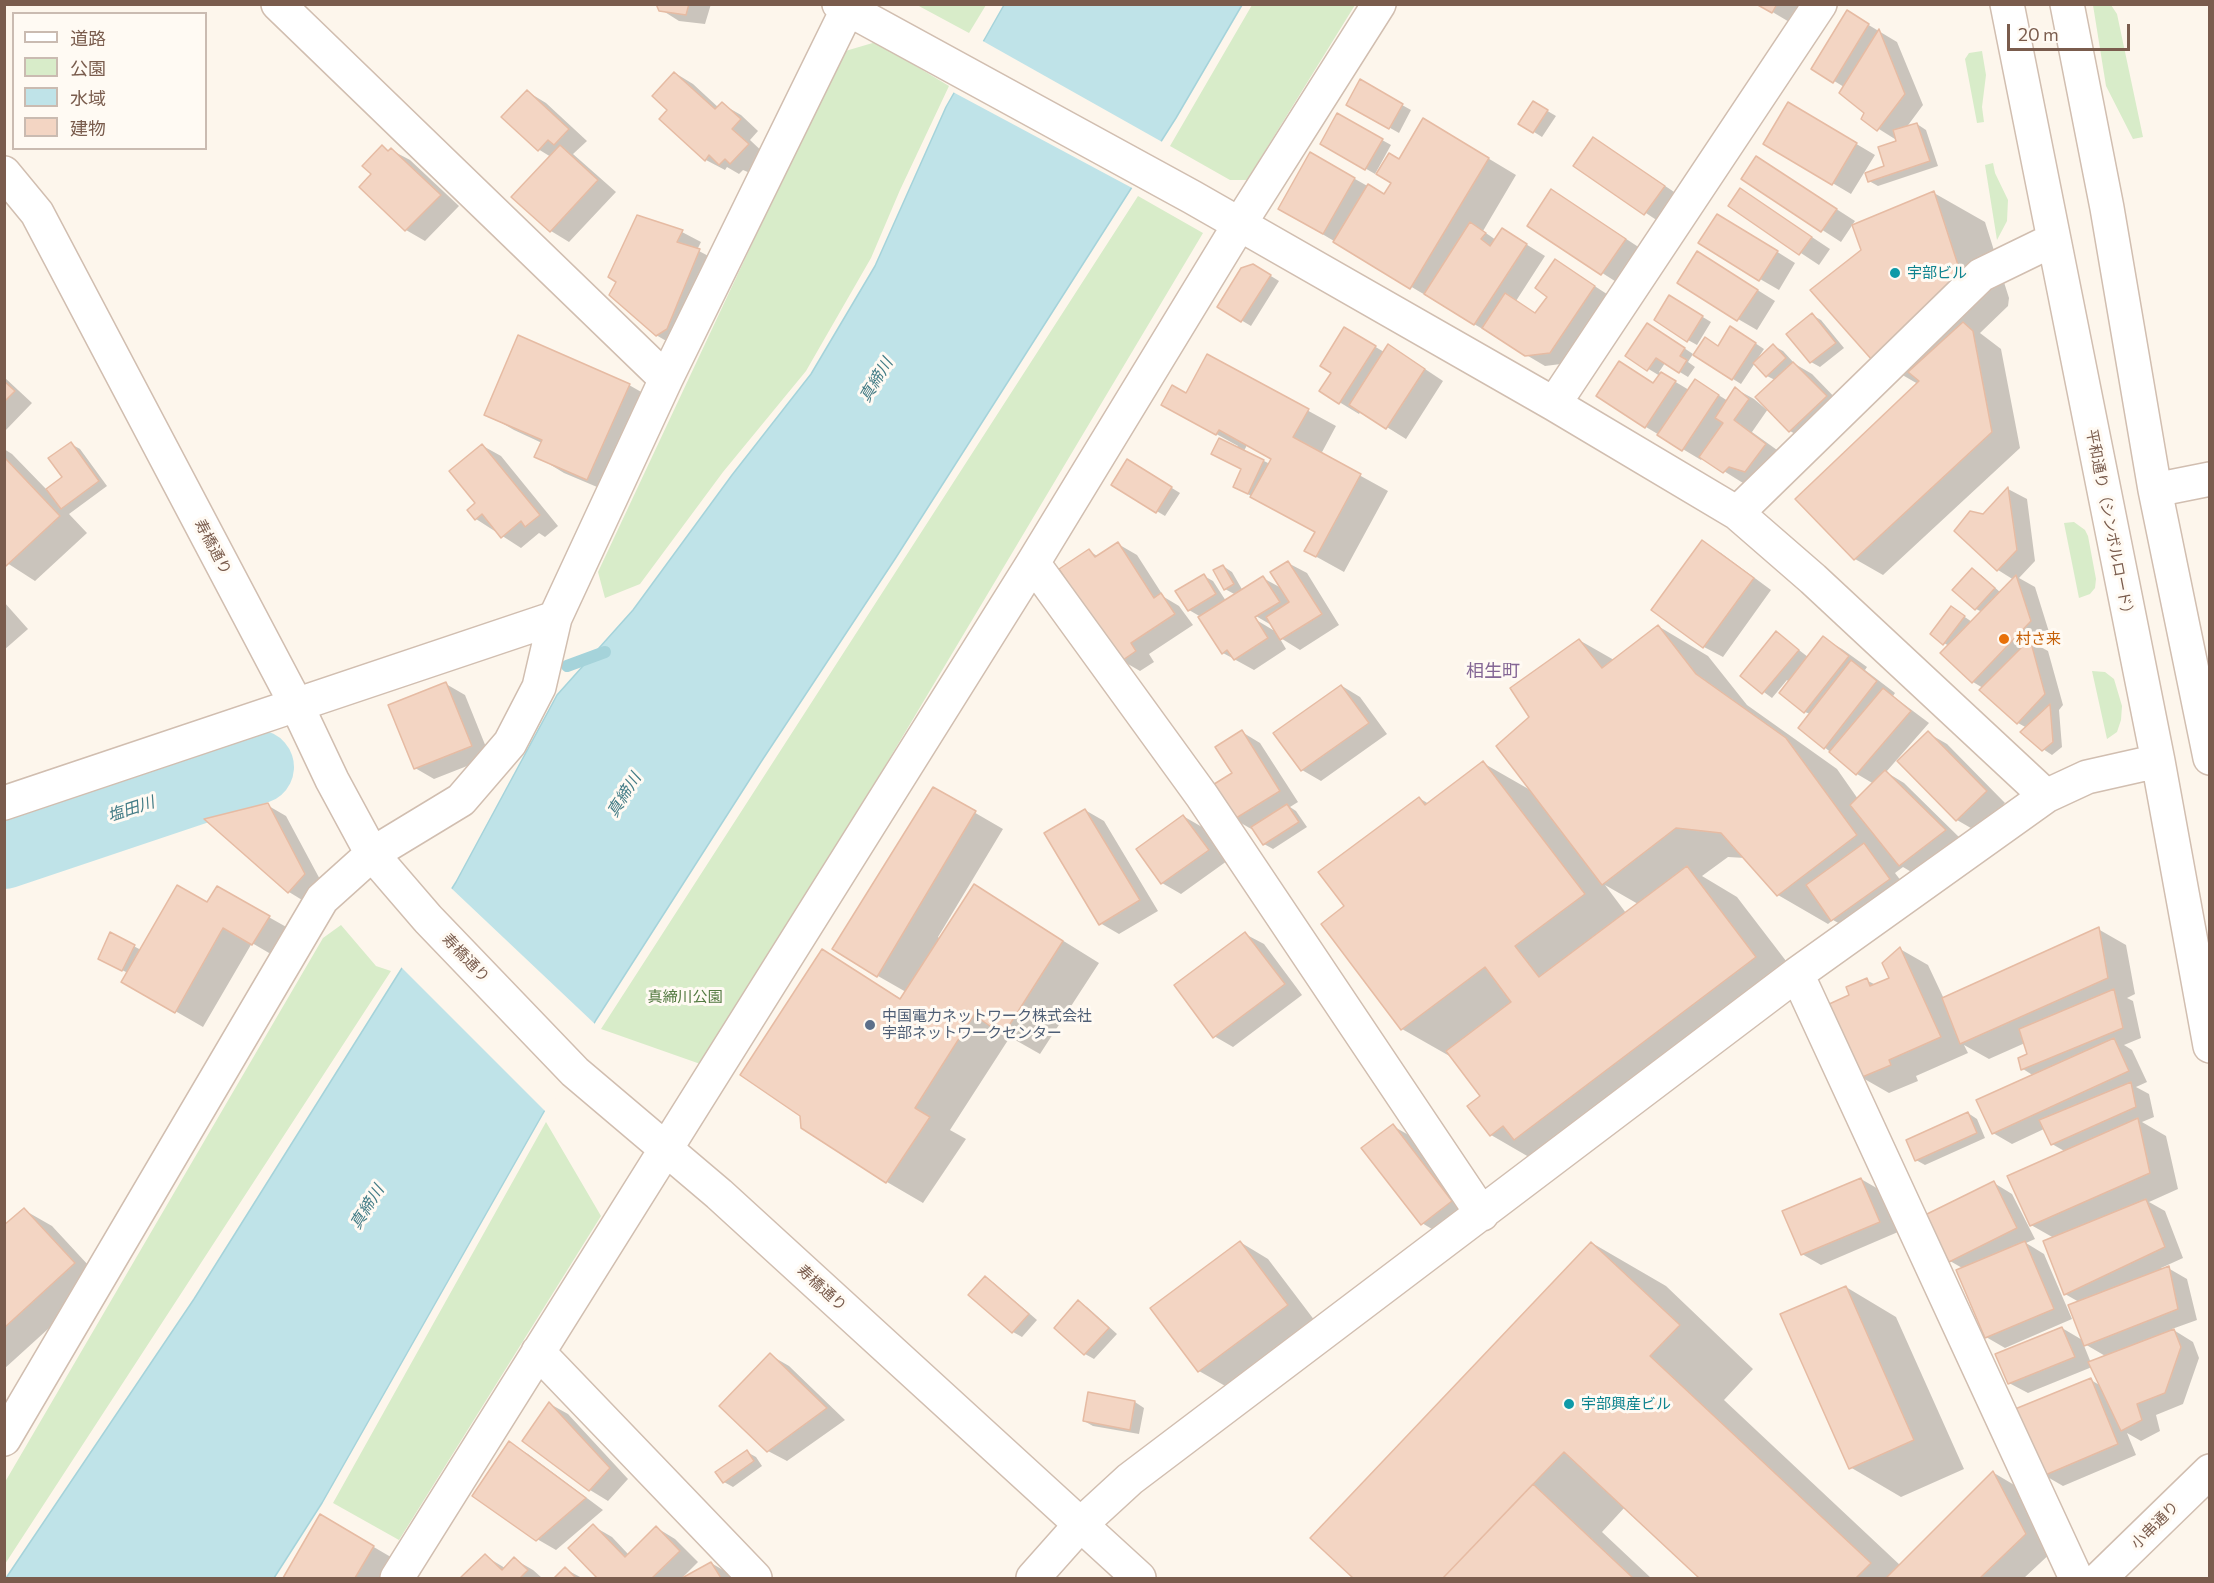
<!DOCTYPE html>
<html>
<head>
<meta charset="utf-8">
<style>
  body { margin:0 }
  #map { position:relative; width:2214px; height:1583px; overflow:hidden; background:#fdf6ec; font-family:Commissioner,"Noto Sans JP",sans-serif }
  canvas { display:block }
  .frame { position:absolute; inset:0; border:6px solid #7a5c4d; pointer-events:none }
  .legend { position:absolute; left:12px; top:12px; width:195px; height:138px; box-sizing:border-box; background:#fffaf3; border:2px solid #cabbb1; margin:0; padding:8px 10px; list-style:none; font-size:18px; color:#7a5c4d }
  .legend li { display:flex; align-items:center; gap:12px; height:30px }
  .legend b { width:30px; border:2px solid #cabbb1 }
  .scale { position:absolute; left:2007px; top:24px; width:123px; height:27px; box-sizing:border-box; border:3px solid #7a5c4d; border-top:0; padding-left:8px; font-size:18px; line-height:21px; white-space:nowrap; color:#7a5c4d; -webkit-text-stroke:4px #fffaf3; paint-order:stroke }
</style>
</head>
<body>
<div id="map">
<canvas width="2214" height="1583"></canvas>
<div class="frame"></div>
<ul class="legend">
<li><b style="height:8px;background:#fff"></b>道路</li>
<li><b style="height:16px;background:#d8ecc9"></b>公園</li>
<li><b style="height:16px;background:#bfe3e8"></b>水域</li>
<li><b style="height:16px;background:#f3d5c3"></b>建物</li>
</ul>
<div class="scale">20 m</div>
</div>
<script>
const c = document.querySelector('canvas').getContext('2d');
c.lineJoin = 'round';
function paint(path, color) { c.fillStyle = color; c.fill(path, 'evenodd'); }
const poly = rows => new Path2D(rows.map(r => 'M' + r).join(''));
function strokePath(path, color, width, dash) { c.strokeStyle = color; c.lineWidth = width; c.lineCap = dash ? 'butt' : 'round'; c.setLineDash(dash || []); c.stroke(path); }
function write(font, color, halo, rows, align = 'center') {
  c.font = font + ' Commissioner,"Noto Sans JP",sans-serif'; c.lineWidth = 6; c.setLineDash([]); c.textBaseline = 'middle'; c.strokeStyle = halo; c.fillStyle = color; for (const [text, x, y, turn = 0] of rows) {
    c.save(); c.translate(x, y); c.rotate((+turn || 0) * Math.PI / 180); c.textAlign = isNaN(turn) ? turn : align; if (halo) c.strokeText(text, 0, 0); c.fillText(text, 0, 0); c.restore();
  }
}
paint(poly([
  [917,5,986,5,969,33],
  [1252,5,1355,5,1247,180,1230,180,1170,146],
  [2093,5,2111,5,2117,14,2143,137,2133,139,2106,86],
  [876,42,949,86,900,190,871,258,806,371,723,472,640,584,605,598,598,572,842,52],
  [1982,51,1986,75,1982,107,1984,122,1977,123,1965,59,1969,53],
  [1993,163,1995,173,2008,200,2007,221,1997,240,1985,165],
  [1138,196,1203,233,706,1066,601,1029],
  [2074,522,2085,530,2088,536,2096,579,2095,588,2090,594,2079,598,2064,523],
  [2092,671,2105,672,2114,679,2122,706,2121,720,2117,732,2107,739],
  [341,925,376,966,391,971,5,1564,5,1482,323,938],
  [546,1122,601,1216,399,1540,333,1503]
]), '#d8ecc9');
const water = poly([
  [1004,5,1242,5,1176,118,895,559,761,762,596,1020,322,1503,274,1578,6,1578,194,1299,456,882,557,695,633,610,732,475,811,374,875,266,946,107,1004,5]
]);
paint(water, '#bfe3e8');
strokePath(water, '#a5d3da', 1.5);
paint(poly([
  [981,40,1164,143,1134,189,951,91],
  [450,887,596,1025,547,1113,400,966]
]), '#fdf6ec');
paint(poly([
  [657,4,711,4,705,24,679,21,660,9],
  [1759,4,1802,4,1791,23],
  [1847,12,1897,42,1923,105,1906,128,1917,124,1926,130,1938,166,1878,186,1869,181,1886,167,1898,141,1863,119,1866,112,1844,87,1813,68],
  [675,73,693,84,719,108,722,104,741,115,758,131,750,140,767,156,750,173,743,170,739,174,727,167,725,170,706,160,669,110],
  [1361,82,1411,110,1399,133,1348,104],
  [528,92,546,103,587,141,573,154,616,192,569,242,551,231,551,157,538,149],
  [1534,103,1556,116,1542,137,1534,132],
  [1789,104,1875,155,1851,194,1765,143],
  [1338,115,1391,145,1375,174,1322,143],
  [1451,136,1516,175,1483,231,1496,240,1521,241,1545,256,1516,301,1536,314,1549,296,1556,261,1613,298,1569,363,1545,366,1280,209,1311,154,1385,196,1393,183,1399,161],
  [1594,138,1683,198,1664,225,1575,166],
  [382,147,390,152,391,150,410,160,459,206,425,241,406,230,361,187,373,174],
  [1757,158,1855,221,1841,242,1743,179],
  [1741,190,1830,249,1819,265,1730,206],
  [1934,193,1985,222,2009,298,2008,306,1980,333,2001,349,2020,448,1883,575,1855,559,1918,384,1873,358],
  [1570,202,1643,250,1621,285,1529,226],
  [637,216,682,232,701,242,697,250,718,261,675,346,656,335,618,282],
  [1736,226,1795,263,1779,290,1760,279],
  [1716,264,1775,301,1757,330,1738,319],
  [1253,265,1279,281,1251,326,1219,307],
  [1670,297,1711,322,1697,345,1688,340],
  [1812,315,1821,320,1844,348,1820,367,1811,362],
  [1657,330,1693,354,1688,362,1695,367,1688,377,1665,363,1659,372,1689,390,1696,381,1728,401,1736,389,1754,399,1767,410,1768,409,1775,380,1767,376,1755,363,1741,384,1733,379,1718,347,1740,333,1764,349,1756,361,1774,346,1783,351,1795,364,1812,374,1844,407,1809,442,1790,431,1768,409,1752,432,1784,455,1764,481,1749,477,1743,483,1703,458,1701,460,1646,427,1654,384,1660,376,1627,356],
  [1364,340,1384,352,1407,357,1443,381,1406,439,1361,411,1359,414,1321,391],
  [1208,356,1336,426,1321,454,1388,491,1344,572,1306,551,1316,532,1244,492,1243,469,1237,448,1238,446,1191,420,1187,395],
  [1247,445,1273,459,1270,464,1244,451],
  [4,377,32,403,4,432],
  [629,385,657,401,616,495,564,473,536,456,542,443,514,430,486,414],
  [71,444,80,449,107,486,69,514,87,533,35,581,4,561,4,449,12,454,47,490,65,477],
  [483,446,501,456,558,526,545,537,539,533,521,548,476,519,469,511,477,504],
  [1128,461,1180,493,1165,516,1113,485],
  [2008,489,2027,499,2035,561,2019,578,2035,587,2049,632,2037,645,2048,651,2063,705,2059,710,2062,747,2052,755,2043,749,2027,728,2018,723,1983,688,1973,682,1942,653,1949,646,1944,643,1952,608,1972,622,1982,612,1976,609,1972,570,1981,575,2001,593,2014,580,1998,570,1984,516],
  [1702,542,1721,553,1771,590,1723,657,1704,647],
  [1118,544,1137,555,1164,597,1179,606,1193,625,1149,654,1154,662,1140,671,1121,660,1089,551,1099,557],
  [1288,563,1307,573,1339,625,1300,650,1279,637,1286,649,1254,670,1223,653,1201,617,1189,610,1204,576,1213,581,1226,601,1236,595,1225,589,1223,566,1232,572,1243,591,1263,578,1283,589],
  [1249,612,1273,626,1273,630,1248,615],
  [4,602,28,629,4,650],
  [1658,626,1708,656,1747,705,1837,769,1858,799,1874,784,1857,774,1800,727,1810,714,1805,712,1789,682,1787,680,1772,698,1742,676,1777,633,1808,657,1823,638,1842,649,1867,667,1865,670,1895,693,1893,696,1929,723,1886,772,1904,783,1963,841,1918,876,1903,867,1895,873,1908,890,1851,930,1833,920,1828,924,1778,895,1745,858,1728,857,1702,876,1737,897,1806,987,1541,1164,1491,1135,1482,1096,1453,1058,1402,1029,1346,906,1419,798,1429,804,1483,763,1532,791,1531,717,1579,640,1614,660],
  [1605,885,1638,904,1626,913],
  [446,684,465,695,490,757,434,779,415,768],
  [1342,686,1360,697,1387,734,1321,781,1302,770],
  [1242,732,1260,743,1298,802,1290,807,1296,811,1307,827,1273,849,1264,844,1253,830,1234,819,1234,774],
  [1928,733,1947,744,2005,803,1976,831,1957,820,1899,761],
  [934,789,1003,829,938,937,940,939,975,886,1099,963,1040,1054,1010,1037,950,1130,966,1139,923,1203,887,1182,803,1127,823,951,901,999,906,992,878,976],
  [267,805,286,816,323,885,307,903,289,892],
  [1085,810,1104,821,1158,911,1119,934,1100,923],
  [1183,816,1202,827,1227,861,1181,894,1162,883,1138,850],
  [217,888,297,933,281,960,252,943,203,1027,123,981,128,973,108,963,111,934,141,950,208,904],
  [2098,929,2126,945,2135,994,2127,998,2133,1001,2141,1038,2124,1045,2132,1050,2147,1082,2136,1087,2149,1094,2154,1117,2142,1122,2166,1136,2178,1189,2149,1202,2165,1211,2183,1258,2161,1268,2162,1270,2168,1268,2187,1279,2197,1320,2172,1329,2193,1342,2199,1358,2183,1404,2156,1415,2160,1431,2141,1441,2127,1433,2136,1455,2063,1486,2044,1475,2091,1380,2101,1386,2092,1367,2028,1393,2009,1383,2062,1328,2084,1341,2079,1302,2065,1294,2054,1238,2031,1225,2066,1152,2052,1144,2044,1129,2012,1144,1993,1133,2034,1076,2023,1069,2029,1054,2025,1043,1989,1059,1964,1045,1968,1053,1916,1076,1918,1081,1889,1093,1861,1077,1851,996,1866,980,1876,985,1891,979,1900,949,1928,965,1944,999],
  [2083,1343,2107,1357,2091,1363],
  [1245,934,1264,944,1302,995,1233,1047,1214,1036],
  [1968,1113,1977,1119,1985,1138,1925,1165,1916,1160],
  [1393,1126,1412,1137,1470,1212,1440,1234,1422,1223],
  [1861,1179,1880,1190,1898,1232,1821,1265,1802,1254],
  [1994,1183,2012,1194,2035,1239,2026,1243,2044,1254,2072,1319,2005,1348,1986,1337,1964,1269,1950,1261],
  [24,1210,52,1226,102,1280,4,1369,4,1227],
  [1240,1242,1268,1259,1315,1321,1227,1387,1199,1371],
  [1592,1243,1666,1286,1753,1369,1724,1400,1901,1566,1994,1473,2021,1489,2054,1550,2024,1578,1701,1578,1625,1507,1602,1532,1651,1578,1355,1578,1312,1538],
  [985,1278,994,1283,1037,1320,1022,1337,1013,1332],
  [1846,1287,1896,1317,1964,1469,1901,1497,1850,1467],
  [1078,1302,1087,1307,1117,1334,1094,1359,1085,1354],
  [770,1355,789,1366,845,1420,787,1461,768,1451],
  [1090,1394,1135,1402,1144,1408,1139,1434,1093,1426,1084,1421],
  [550,1404,568,1414,628,1479,608,1501,590,1490],
  [510,1443,528,1454,603,1510,556,1550,537,1539],
  [747,1452,756,1457,762,1466,733,1487,724,1482],
  [321,1516,401,1563,392,1578,284,1578],
  [593,1526,612,1537,629,1555,657,1528,675,1539,698,1562,682,1578,599,1578,570,1548],
  [485,1556,505,1568,514,1559,533,1570,542,1578,462,1578],
  [711,1563,730,1574,732,1578,685,1578],
  [565,1569,582,1578,556,1578]
]), '#0003');
strokePath(poly([
  [567,666,605,652]
]), '#a5d3da', 12);
strokePath(poly([
  [4,852,257,767]
]), '#bfe3e8', 74);
const building = poly([
  [656,4,689,4,686,15,659,11,656,4],
  [1756,4,1777,4,1772,13,1756,4],
  [1847,10,1869,24,1833,83,1811,69,1847,10],
  [1879,29,1905,94,1877,131,1861,119,1864,113,1839,93,1879,29],
  [674,72,715,109,722,102,741,119,732,129,749,144,730,164,725,159,719,165,709,155,705,161,659,119,667,110,652,96,674,72],
  [1360,79,1403,104,1389,129,1346,105,1360,79],
  [527,90,569,129,554,145,548,140,538,151,501,117,527,90],
  [1533,101,1548,110,1533,133,1518,124,1533,101],
  [1788,102,1857,143,1832,185,1763,144,1788,102],
  [1337,113,1383,139,1365,170,1320,144,1337,113],
  [1423,118,1489,158,1410,289,1333,242,1368,184,1384,194,1391,183,1376,174,1389,153,1399,159,1423,118],
  [1917,123,1930,161,1868,182,1865,173,1884,166,1878,147,1896,141,1893,130,1917,123],
  [1593,137,1665,186,1644,215,1573,166,1593,137],
  [382,145,388,151,391,148,441,195,405,231,359,187,371,174,362,166,382,145],
  [560,145,598,180,550,232,511,197,560,145],
  [1310,152,1355,178,1323,234,1278,209,1310,152],
  [1756,156,1837,209,1821,232,1741,179,1756,156],
  [1740,188,1812,237,1799,255,1728,206,1740,188],
  [1551,189,1626,239,1601,275,1527,226,1551,189],
  [1934,191,1959,268,1957,277,1872,360,1810,290,1861,250,1852,225,1934,191],
  [1717,214,1778,251,1759,281,1698,243,1717,214],
  [637,215,683,230,677,242,700,249,667,329,656,336,609,295,616,282,608,277,637,215],
  [1470,222,1486,233,1481,239,1490,246,1502,228,1527,244,1474,325,1424,294,1470,222],
  [1697,251,1758,290,1737,321,1677,283,1697,251],
  [1555,259,1595,286,1550,353,1525,356,1482,328,1505,293,1535,313,1547,297,1535,288,1555,259],
  [1253,264,1271,275,1241,322,1217,307,1241,268,1253,264],
  [1669,295,1703,316,1687,342,1654,320,1669,295],
  [1812,313,1836,343,1810,363,1786,334,1812,313],
  [1963,322,1973,331,1992,432,1854,560,1795,499,1919,381,1908,372,1963,322],
  [1647,323,1685,348,1680,356,1687,360,1679,373,1656,358,1647,371,1625,356,1647,323],
  [1730,326,1756,343,1732,380,1693,355,1705,337,1718,346,1730,326],
  [1344,327,1376,346,1339,404,1319,391,1331,373,1320,366,1344,327],
  [518,335,630,384,587,480,534,457,542,440,484,415,518,335],
  [1388,344,1425,369,1386,429,1349,405,1388,344],
  [1773,344,1786,358,1766,377,1753,363,1773,344],
  [1207,354,1309,409,1293,437,1361,474,1316,557,1304,551,1315,532,1250,497,1271,459,1219,430,1216,435,1161,405,1172,385,1186,393,1207,354],
  [1619,361,1653,383,1661,372,1676,381,1645,428,1596,396,1619,361],
  [1793,362,1827,396,1789,432,1755,397,1793,362],
  [1695,379,1719,395,1682,451,1657,435,1695,379],
  [4,381,15,391,4,402,4,381],
  [1735,387,1749,399,1734,420,1766,444,1745,472,1729,467,1723,473,1699,457,1723,423,1715,418,1735,387],
  [1219,438,1264,460,1248,494,1233,487,1241,469,1211,454,1219,438],
  [71,442,99,481,61,509,46,489,62,477,48,458,71,442],
  [482,444,540,515,525,527,521,521,501,538,482,514,475,520,467,510,475,503,449,471,482,444],
  [4,457,60,516,6,566,4,564,4,457],
  [1127,459,1172,487,1156,513,1111,485,1127,459],
  [2008,487,2017,550,1997,571,1954,531,1970,511,1983,514,2008,487],
  [1702,540,1754,578,1703,648,1651,610,1702,540],
  [1118,542,1154,598,1161,593,1175,614,1131,643,1136,651,1120,662,1059,569,1089,549,1095,557,1118,542],
  [1288,561,1322,614,1280,640,1266,617,1289,602,1270,572,1288,561],
  [1223,565,1234,584,1224,590,1213,570,1223,565],
  [1972,568,1995,588,1975,610,1952,590,1972,568],
  [1204,574,1216,594,1188,611,1175,591,1204,574],
  [2016,575,2031,621,1972,683,1940,653,2016,575],
  [1263,576,1280,602,1255,617,1268,638,1234,660,1227,650,1222,654,1198,617,1263,576],
  [1951,606,1965,616,1943,645,1930,634,1951,606],
  [1658,625,1696,674,1786,738,1857,835,1777,896,1721,833,1676,828,1602,885,1496,746,1529,717,1510,688,1579,639,1602,668,1658,625],
  [1776,631,1799,650,1762,694,1740,676,1776,631],
  [1823,636,1849,656,1804,713,1779,693,1823,636],
  [2030,639,2045,694,2017,724,1979,690,2030,639],
  [1851,660,1877,681,1824,749,1798,728,1851,660],
  [446,682,472,746,414,769,388,705,446,682],
  [1341,685,1369,723,1301,771,1273,733,1341,685],
  [1883,688,1911,711,1856,775,1829,752,1883,688],
  [2050,704,2053,742,2042,751,2020,732,2050,704],
  [1242,730,1280,791,1233,820,1211,786,1232,773,1215,747,1242,730],
  [1928,731,1987,791,1956,821,1897,761,1928,731],
  [1483,761,1585,894,1515,946,1539,977,1687,866,1756,957,1514,1140,1503,1126,1490,1136,1467,1106,1480,1096,1446,1051,1511,1002,1485,967,1401,1030,1321,924,1344,906,1318,872,1419,797,1425,805,1483,761],
  [1885,770,1946,830,1899,866,1850,805,1885,770],
  [933,787,976,811,877,977,832,949,933,787],
  [268,803,305,874,288,893,204,819,268,803],
  [1287,804,1299,822,1263,845,1251,827,1287,804],
  [1085,809,1140,900,1099,925,1044,833,1085,809],
  [1183,815,1209,850,1161,884,1136,849,1183,815],
  [1864,843,1890,879,1831,921,1806,885,1864,843],
  [974,884,1063,941,1003,1035,974,1015,915,1108,930,1117,886,1183,801,1128,800,1116,740,1075,822,949,900,999,974,884],
  [177,885,207,902,217,886,270,916,252,945,223,928,175,1013,121,982,177,885],
  [2099,927,2108,978,1960,1044,1942,998,2099,927],
  [110,932,135,945,122,971,98,959,110,932],
  [1245,932,1285,984,1213,1038,1174,985,1245,932],
  [1900,947,1941,1037,1889,1060,1891,1065,1860,1078,1827,1005,1849,995,1846,987,1867,978,1870,986,1889,978,1882,963,1900,947],
  [2114,989,2123,1028,2021,1070,2018,1058,2027,1054,2019,1029,2114,989],
  [2114,1038,2129,1071,1992,1134,1976,1100,2114,1038],
  [2131,1082,2136,1107,2051,1145,2039,1120,2131,1082],
  [1968,1112,1977,1133,1915,1161,1906,1140,1968,1112],
  [2138,1118,2150,1173,2030,1226,2007,1176,2138,1118],
  [1393,1124,1452,1201,1421,1225,1361,1148,1393,1124],
  [1861,1178,1880,1222,1801,1255,1782,1211,1861,1178],
  [1994,1181,2017,1228,1949,1262,1925,1215,1994,1181],
  [2146,1199,2165,1247,2064,1295,2043,1241,2146,1199],
  [24,1208,75,1263,4,1328,4,1225,24,1208],
  [1240,1241,1288,1305,1198,1372,1150,1308,1240,1241],
  [2025,1241,2054,1309,1985,1338,1956,1270,2025,1241],
  [1591,1242,1680,1325,1650,1356,1871,1563,1856,1578,1699,1578,1564,1452,1443,1578,1353,1578,1310,1538,1591,1242],
  [2169,1266,2178,1309,2084,1346,2068,1305,2169,1266],
  [985,1276,1029,1314,1012,1333,968,1295,985,1276],
  [1846,1286,1914,1440,1849,1469,1780,1314,1846,1286],
  [1078,1300,1109,1328,1084,1355,1054,1328,1078,1300],
  [2062,1327,2075,1357,2008,1384,1995,1354,2062,1327],
  [2174,1329,2181,1347,2165,1393,2137,1404,2142,1420,2121,1431,2088,1362,2174,1329],
  [770,1353,827,1408,767,1452,719,1406,770,1353],
  [2091,1378,2118,1444,2043,1476,2015,1409,2091,1378],
  [1088,1392,1135,1401,1130,1430,1083,1421,1088,1392],
  [549,1402,610,1468,589,1491,522,1441,549,1402],
  [509,1441,586,1498,536,1541,472,1496,509,1441],
  [747,1450,754,1461,723,1483,715,1472,747,1450],
  [1993,1471,2026,1534,1980,1578,1886,1578,1993,1471],
  [1533,1484,1633,1578,1443,1578,1533,1484],
  [320,1514,374,1546,355,1578,283,1578,320,1514],
  [593,1524,625,1557,656,1526,680,1551,652,1578,597,1578,568,1548,593,1524],
  [485,1554,502,1570,514,1557,528,1570,520,1578,460,1578,485,1554],
  [711,1562,721,1578,682,1578,711,1562],
  [565,1567,576,1578,554,1578,565,1567]
]);
paint(building, '#f3d5c3');
strokePath(building, '#e6bba3', 1.5);
const minor = poly([
  [278,4,666,379],
  [839,4,1192,197,1554,404,1737,513,1813,579,2046,796],
  [2007,4,2158,761,2210,1046],
  [2067,4,2107,208,2155,490,2210,758],
  [4,173,37,213,297,706,332,780,372,854,428,919,575,1072,719,1194,1139,1578],
  [1554,404,1820,4],
  [2155,490,2210,479],
  [1737,513,1981,275,2053,240],
  [1033,563,1202,796,1482,1214],
  [4,803,555,618],
  [1797,974,2076,1578],
  [538,1352,755,1578],
  [4,1439,322,899,372,854,461,800,510,743,539,687,555,618,666,379,850,4],
  [397,1578,1033,563,1239,225,1379,4],
  [1033,1578,1081,1524,1130,1479,1797,974,2046,796,2087,777,2158,761],
  [2100,1578,2210,1471]
]);
strokePath(minor, '#d1beb0', 36);
strokePath(minor, '#fff', 33);
for (const [x, y, r, color] of [
  [1895,273,6,"#0f9aa8"],
  [2004,639,6,"#e8710a"],
  [870,1025,6,"#5c6f8a"],
  [1569,1404,6,"#0f9aa8"]
]) { const dot = new Path2D(); dot.arc(x, y, r, 0, 2 * Math.PI); c.fillStyle = color; c.fill(dot); strokePath(dot, '#fffaf3', 2); }
write('15px', '#0d838f', '#fffaf3', [
  ["宇部ビル",1907,273],
  ["宇部興産ビル",1581,1404]
], 'left');
write('15px', '#7a5c4d', '#fffaf3', [
  ["平和通り（シンボルロード）",2110,525,79],
  ["寿橋通り",213,547,62],
  ["寿橋通り",466,958,46],
  ["寿橋通り",822,1288,42],
  ["小串通り",2155,1525,-45]
]);
write('15px', '#c56008', '#fffaf3', [
  ["村さ来",2016,639]
], 'left');
write('15px', '#537a41', '#fffaf3', [
  ["真締川公園",685,997]
]);
write('15px', '#4e5e75', '#fffaf3', [
  ["中国電力ネットワーク株式会社",882,1016],
  ["宇部ネットワークセンター",882,1033]
], 'left');
write('italic 16px', '#437c86', '#fffaf3', [
  ["真締川",876,380,-59],
  ["真締川",624,795,-58],
  ["塩田川",131,809,-18],
  ["真締川",367,1207,-58]
]);
write('18px', '#846695', '#fffaf3', [
  ["相生町",1493,671]
]);
</script>
</body>
</html>
